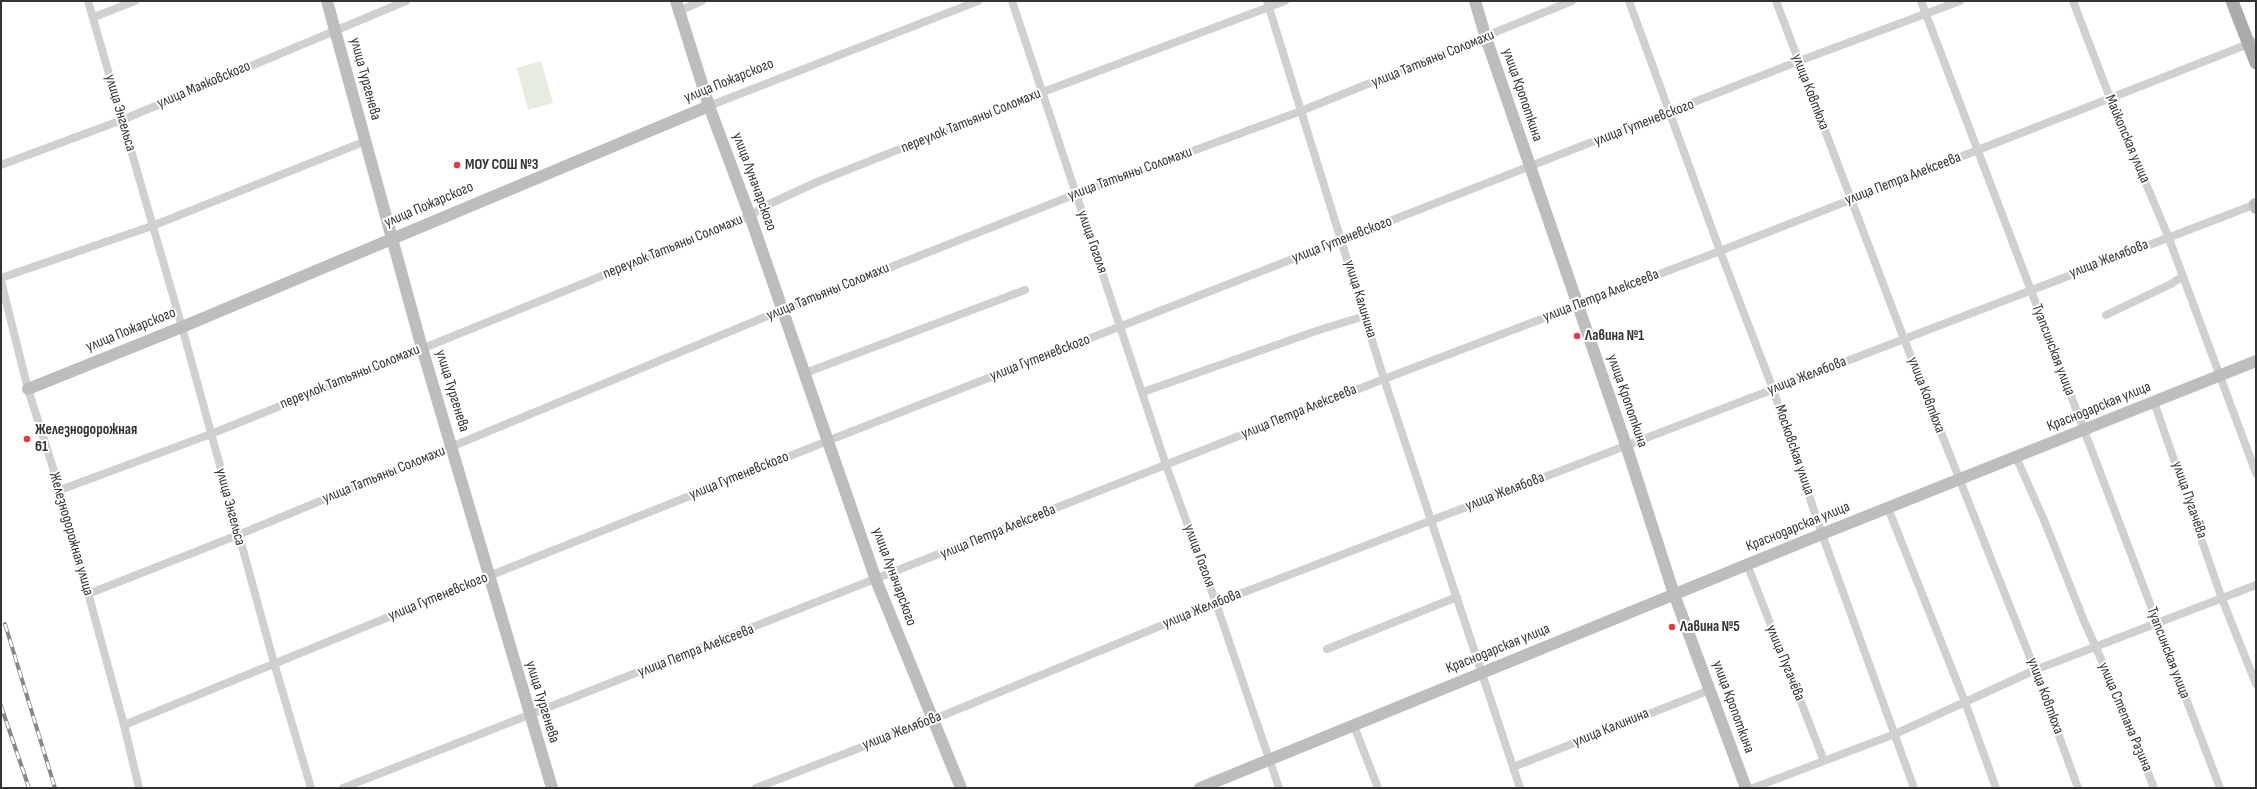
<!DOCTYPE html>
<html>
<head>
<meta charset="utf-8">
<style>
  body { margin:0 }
  #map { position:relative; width:2257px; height:789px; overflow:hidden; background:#fff; font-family:"Sofia Sans Condensed",sans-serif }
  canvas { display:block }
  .frame { position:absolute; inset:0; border:2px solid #333; pointer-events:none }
</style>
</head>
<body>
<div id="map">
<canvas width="2257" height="789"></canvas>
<div class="frame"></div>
</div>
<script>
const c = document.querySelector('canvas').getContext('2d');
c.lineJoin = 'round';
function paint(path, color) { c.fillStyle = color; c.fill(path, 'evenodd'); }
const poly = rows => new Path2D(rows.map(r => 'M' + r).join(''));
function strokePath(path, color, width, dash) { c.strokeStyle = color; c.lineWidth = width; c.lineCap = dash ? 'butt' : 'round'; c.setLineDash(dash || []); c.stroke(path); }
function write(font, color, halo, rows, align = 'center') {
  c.font = font + ' "Sofia Sans Condensed",sans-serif'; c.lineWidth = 4; c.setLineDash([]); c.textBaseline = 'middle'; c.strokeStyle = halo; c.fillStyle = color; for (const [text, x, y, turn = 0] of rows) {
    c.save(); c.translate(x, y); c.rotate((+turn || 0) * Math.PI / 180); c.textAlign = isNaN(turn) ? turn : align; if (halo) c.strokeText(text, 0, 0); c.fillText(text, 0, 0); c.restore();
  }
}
paint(poly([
  [541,61,553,103,528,110,517,68]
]), '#e6ecdf');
strokePath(poly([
  [88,1,182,327,274,663,311,788],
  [1012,1,1166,465,1216,603,1279,788],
  [1267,1,1384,379,1520,788],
  [1629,1,1720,251,1773,389,1822,534,1914,788],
  [1776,1,1904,339,2035,670,2078,788],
  [1921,1,2220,788],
  [2073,1,2110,98,2168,236,2256,473],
  [679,11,702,1],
  [94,17,135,1],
  [709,106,978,1],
  [1,165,122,120,406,1],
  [1,278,152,226,366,141],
  [1,281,28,389,60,490,124,725,139,788],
  [2106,315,2171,284,2183,276],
  [805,373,1025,290],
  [1143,392,1319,330,1365,316],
  [2154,402,2222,599,2256,684],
  [2016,457,2044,520,2084,621,2122,706,2154,788],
  [60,490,211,434,750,216,765,206,817,182,1043,92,1285,1],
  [1888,508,1965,702,1996,788],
  [1747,564,1824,761],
  [88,594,238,535,782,310,1076,194,1301,111,1572,1],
  [1327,649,1457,597],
  [124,725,489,576,840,436,1799,61,1960,1],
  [1354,726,1378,788],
  [1513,767,1710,690],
  [343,788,1384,379,1720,251,2256,41],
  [756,788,932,720,1216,603,2256,204],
  [1753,788,1895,734,2035,670,2256,585]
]), '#d0d0d0', 8);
strokePath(poly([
  [327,1,422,348,552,788],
  [676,1,709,106,750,216,876,580,961,788],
  [1475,1,1486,38,1626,445,1674,594,1746,788],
  [2255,204,2256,208],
  [28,389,182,327,709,106],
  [1200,788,1822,534,2256,361]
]), '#bdbdbd', 12);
strokePath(poly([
  [2232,1,2256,63]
]), '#ababab', 13);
const rail = poly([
  [5,624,55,788],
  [1,706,29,788]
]);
strokePath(rail, '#888', 4);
strokePath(rail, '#fff', 2.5, [8]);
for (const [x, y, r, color] of [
  [457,165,4,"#e63946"],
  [1577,336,4,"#e63946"],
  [27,439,4,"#e63946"],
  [1672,627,4,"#e63946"]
]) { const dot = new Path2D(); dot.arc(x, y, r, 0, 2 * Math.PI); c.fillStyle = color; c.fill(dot); strokePath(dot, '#fff', 1.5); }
write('15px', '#333', '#fff', [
  ["улица Татьяны Соломахи",1433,59,-22],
  ["улица Тургенева",365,79,75],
  ["улица Пожарского",729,81,-22],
  ["улица Маяковского",204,85,-23],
  ["улица Ковтюха",1810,92,69],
  ["улица Кропоткина",1522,95,71],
  ["улица Энгельса",120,113,74],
  ["переулок Татьяны Соломахи",971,121,-22],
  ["улица Гутеневского",1644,123,-21],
  ["Майкопская улица",2127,139,67],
  ["улица Татьяны Соломахи",1130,174,-20],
  ["улица Петра Алексеева",1903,179,-21],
  ["улица Луначарского",754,182,70],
  ["улица Пожарского",429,205,-23],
  ["улица Гутеневского",1342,240,-21],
  ["улица Гоголя",1092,242,71],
  ["переулок Татьяны Соломахи",673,247,-22],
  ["улица Желябова",2109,259,-21],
  ["улица Татьяны Соломахи",828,292,-22],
  ["улица Петра Алексеева",1601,296,-21],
  ["улица Калинина",1360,299,73],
  ["улица Пожарского",131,330,-22],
  ["Туапсинская улица",2053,350,69],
  ["улица Гутеневского",1040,358,-21],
  ["улица Желябова",1807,376,-21],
  ["переулок Татьяны Соломахи",350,377,-22],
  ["улица Тургенева",452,391,73],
  ["улица Ковтюха",1926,395,69],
  ["улица Кропоткина",1627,401,71],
  ["Краснодарская улица",2099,407,-22],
  ["улица Петра Алексеева",1299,412,-22],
  ["Московская улица",1794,450,71],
  ["улица Татьяны Соломахи",384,475,-22],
  ["улица Гутеневского",739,476,-22],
  ["улица Желябова",1505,492,-21],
  ["улица Пугачёва",2189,500,71],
  ["улица Энгельса",230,507,75],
  ["Краснодарская улица",1798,527,-22],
  ["улица Петра Алексеева",998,532,-22],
  ["Железнодорожная улица",71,534,74],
  ["улица Гоголя",1199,556,70],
  ["улица Луначарского",894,577,70],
  ["улица Гутеневского",438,597,-22],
  ["улица Желябова",1202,609,-22],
  ["Краснодарская улица",1498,649,-22],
  ["улица Петра Алексеева",696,651,-21],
  ["Туапсинская улица",2168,653,69],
  ["улица Пугачёва",1785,663,68],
  ["улица Ковтюха",2045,696,70],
  ["улица Тургенева",542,702,73],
  ["улица Кропоткина",1733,707,70],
  ["улица Степана Разина",2125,717,67],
  ["улица Калинина",1611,728,-22],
  ["улица Желябова",902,731,-21]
]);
write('bold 15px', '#333', '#fff', [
  ["МОУ СОШ №3",465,165],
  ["Лавина №1",1585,336],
  ["Железнодорожная",35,430],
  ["61",35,447],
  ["Лавина №5",1680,627]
], 'left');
</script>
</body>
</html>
